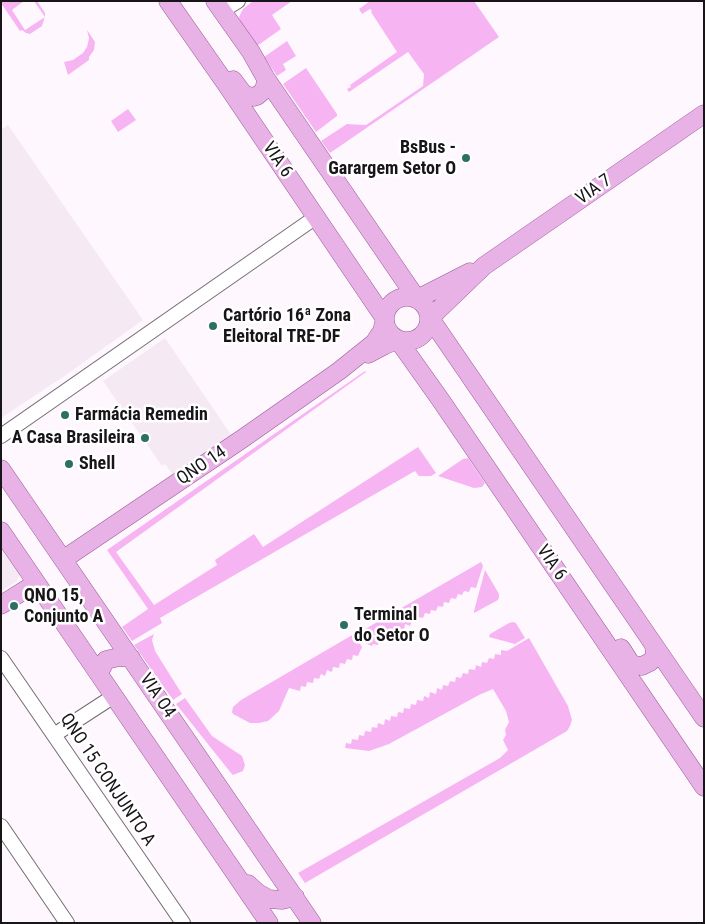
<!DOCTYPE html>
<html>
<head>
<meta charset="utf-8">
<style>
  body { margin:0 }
  #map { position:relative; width:705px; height:924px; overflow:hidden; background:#fef7fe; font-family:"Roboto Condensed",sans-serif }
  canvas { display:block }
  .frame { position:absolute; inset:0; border:2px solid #171517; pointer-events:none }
</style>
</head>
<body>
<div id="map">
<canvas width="705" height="924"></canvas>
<div class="frame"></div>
</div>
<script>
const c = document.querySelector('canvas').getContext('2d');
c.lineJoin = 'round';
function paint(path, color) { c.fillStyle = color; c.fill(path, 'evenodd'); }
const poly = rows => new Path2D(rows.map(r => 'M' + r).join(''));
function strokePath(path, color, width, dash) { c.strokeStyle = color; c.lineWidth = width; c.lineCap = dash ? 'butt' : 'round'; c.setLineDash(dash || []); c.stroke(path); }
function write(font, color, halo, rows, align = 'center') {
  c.font = font + ' "Roboto Condensed",sans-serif'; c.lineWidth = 5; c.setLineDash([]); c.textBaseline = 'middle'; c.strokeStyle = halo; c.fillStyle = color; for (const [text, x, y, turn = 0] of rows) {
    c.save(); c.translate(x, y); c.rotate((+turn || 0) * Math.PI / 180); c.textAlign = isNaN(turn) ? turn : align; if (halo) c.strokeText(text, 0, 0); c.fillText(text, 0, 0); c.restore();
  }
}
paint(poly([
  [8,125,143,320,63,377,1,418,1,130],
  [165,338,232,436,174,476,165,464,162,466,103,381],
  [1,544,20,574,16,582,1,591]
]), '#f5e9f4');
paint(poly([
  [1,1,24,1,12,10,25,30,45,17,34,1,37,1,45,13,45,16,42,26,30,34,26,33,22,30,20,31,1,3],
  [253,1,292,1,272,15,281,29,257,46,240,21,239,17,243,9],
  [370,1,474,1,499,37,330,153,321,141,347,124,366,125,423,86,424,74,408,52,349,92,347,89,351,87,350,85,397,52,371,12,372,11,370,9,362,14,359,9],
  [87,30,95,42,94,50,89,57,89,60,68,75,64,62,73,60,83,53,87,47,88,43,89,38],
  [287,41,296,56,283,64,286,70,277,76,264,57],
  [306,68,337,114,337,116,316,132,283,84],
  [128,109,136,120,118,132,111,121],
  [365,371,366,372,116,552,154,605,217,565,215,560,254,534,263,547,418,447,436,473,431,476,419,476,415,471,160,618,162,623,132,641,122,627,148,609,107,550],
  [468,458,485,483,482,487,474,488,438,476,463,459],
  [481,562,483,566,476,588,471,587,469,592,464,591,462,595,458,594,456,599,451,598,449,603,444,602,443,607,438,606,436,611,431,610,430,614,425,613,423,618,418,617,417,622,412,621,410,626,405,624,404,630,399,628,397,634,392,632,391,637,386,636,384,641,379,640,378,645,373,644,372,646,367,644,360,632],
  [485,570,499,594,499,597,498,600,474,613,474,611],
  [513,622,516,623,525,638,515,644,489,637,490,634,509,623],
  [154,634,152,640,155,651,182,694,173,700,134,645],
  [354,634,362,647,358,656,353,655,352,660,347,659,345,664,340,663,339,668,333,667,332,672,327,670,325,676,321,674,319,679,314,678,313,683,307,682,306,687,301,686,300,691,289,688,279,711,268,721,259,723,250,723,233,714,232,712,233,707,241,700],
  [529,638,568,706,572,720,570,726,567,731,305,883,298,873,500,758,508,750,503,740,506,735,505,730,509,722,506,711,493,689,479,695,389,744,369,751,345,748,346,743,351,744,352,739,358,740,359,735,364,736,365,731,371,732,372,727,377,728,378,723,384,725,385,719,390,721,391,716,397,717,398,712,403,713,404,708,410,709,411,704,416,705,417,700,423,701,424,696,429,698,430,692,436,694,437,688,442,690,443,685,448,686,450,681,455,682,456,677,461,678,463,673,468,674,469,669,475,670,476,665,481,667,482,662,487,663,489,658,494,659,495,654,501,655,501,650,507,651],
  [185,698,212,736,242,756,245,765,243,771,233,775,231,773,176,704]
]), '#f6b5f2');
const minor = poly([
  [222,11,238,1],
  [1,436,316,217],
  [1,658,183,923],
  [54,735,114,696],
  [1,826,67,923]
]);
const major = poly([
  [215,1,251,52,265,77,417,299,470,272],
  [233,80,242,92,245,95,254,97,257,96,264,90,266,81,265,77],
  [704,114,484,266,430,318,704,718],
  '385 319a22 22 0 1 1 44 0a22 22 0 1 1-44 0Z',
  [368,354,385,345,398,340,442,402,704,787],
  [1,469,312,923],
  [1,531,269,923],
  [64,559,242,439,339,371,374,343,382,331,385,319,226,84,168,1],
  [1,605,36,583],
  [621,648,630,662,634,665,642,666,650,662,653,659,655,655,654,646],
  [99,673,106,660,119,657,131,658],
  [248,884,258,893,269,899,282,900,295,897]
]);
strokePath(minor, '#746e73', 16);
strokePath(major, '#965a94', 19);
strokePath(minor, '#fff', 14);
strokePath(major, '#e9b2e7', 18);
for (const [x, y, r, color] of [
  [466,158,5,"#2c7063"],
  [213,326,5,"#2c7063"],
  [65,415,5,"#2c7063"],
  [145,438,5,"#2c7063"],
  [69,464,5,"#2c7063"],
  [14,606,5,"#2c7063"],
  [344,625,5,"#2c7063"]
]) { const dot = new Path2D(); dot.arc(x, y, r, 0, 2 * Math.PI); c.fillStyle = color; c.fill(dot); strokePath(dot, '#fff', 2); }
write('bold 18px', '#171517', '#fff', [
  ["BsBus -",456,148,"right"],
  ["Garargem Setor O",456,169,"right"],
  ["Cartório 16ª Zona",223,316],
  ["Eleitoral TRE-DF",223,337],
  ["Farmácia Remedin",75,415],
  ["A Casa Brasileira",135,438,"right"],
  ["Shell",79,464],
  ["QNO 15,",24,596],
  ["Conjunto A",24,617],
  ["Terminal",354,615],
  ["do Setor O",354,636]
], 'left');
write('18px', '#171517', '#fff', [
  ["VIA 6",277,160,56],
  ["VIA 7",594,190,-35],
  ["QNO 14",202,466,-34],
  ["VIA 6",551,563,56],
  ["VIA O4",157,696,56],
  ["QNO 15 CONJUNTO A",107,780,56]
]);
</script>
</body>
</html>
